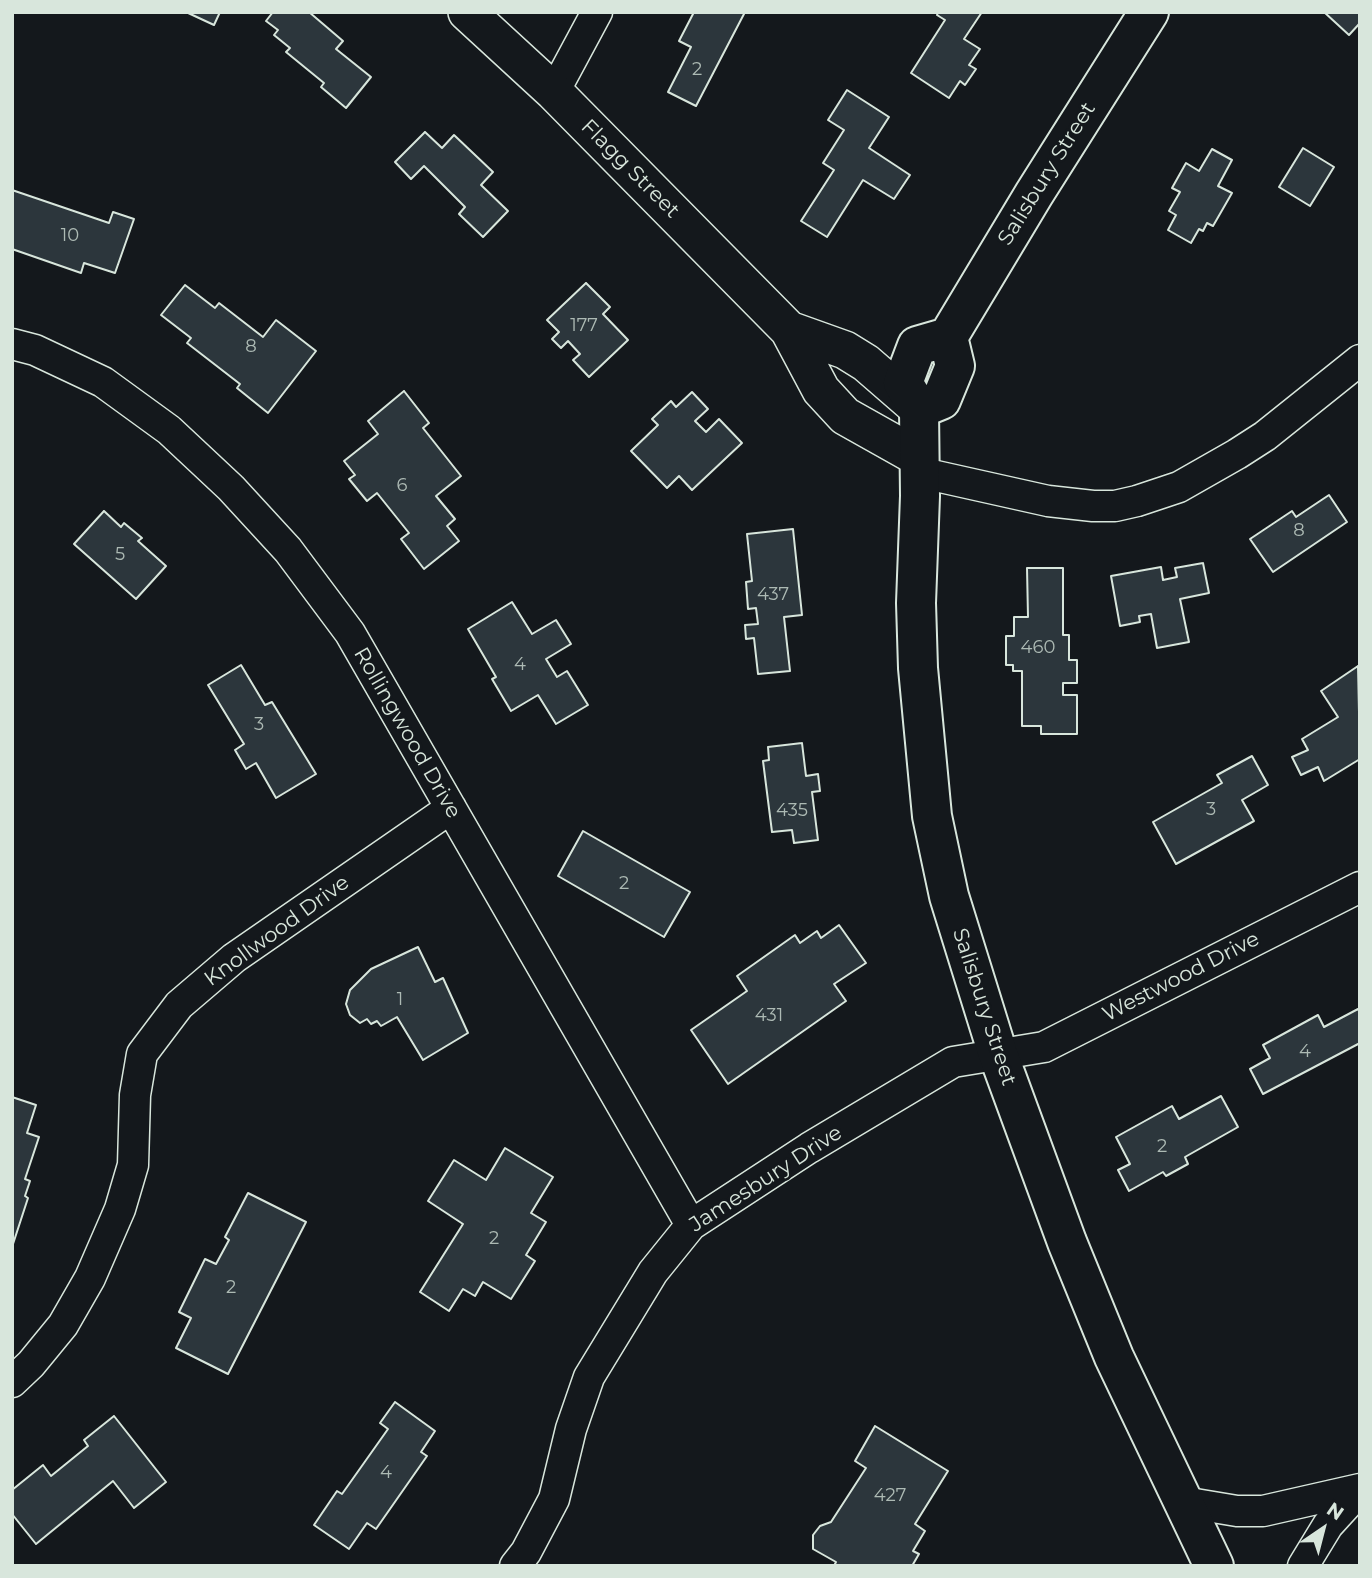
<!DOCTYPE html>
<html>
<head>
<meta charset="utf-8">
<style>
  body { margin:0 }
  #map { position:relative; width:1372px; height:1578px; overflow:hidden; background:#14181c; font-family:Montserrat,sans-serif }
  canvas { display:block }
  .frame { position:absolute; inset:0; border:14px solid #d8e6dc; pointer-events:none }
  .north { position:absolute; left:1288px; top:1494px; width:70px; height:70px; -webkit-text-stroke:5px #14181c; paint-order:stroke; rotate:35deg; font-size:19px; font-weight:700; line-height:28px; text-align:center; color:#d8e6dc }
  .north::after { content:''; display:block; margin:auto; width:24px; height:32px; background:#d8e6dc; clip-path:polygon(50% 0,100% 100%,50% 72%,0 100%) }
</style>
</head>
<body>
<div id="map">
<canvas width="1372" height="1578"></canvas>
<div class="frame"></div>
<div class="north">N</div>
</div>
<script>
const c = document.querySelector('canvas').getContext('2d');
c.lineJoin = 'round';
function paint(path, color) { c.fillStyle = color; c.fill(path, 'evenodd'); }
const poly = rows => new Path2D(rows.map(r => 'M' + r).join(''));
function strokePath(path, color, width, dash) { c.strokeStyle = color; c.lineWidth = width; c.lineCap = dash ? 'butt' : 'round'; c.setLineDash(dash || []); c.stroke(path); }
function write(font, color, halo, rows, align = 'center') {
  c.font = font + ' Montserrat,sans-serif'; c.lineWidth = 5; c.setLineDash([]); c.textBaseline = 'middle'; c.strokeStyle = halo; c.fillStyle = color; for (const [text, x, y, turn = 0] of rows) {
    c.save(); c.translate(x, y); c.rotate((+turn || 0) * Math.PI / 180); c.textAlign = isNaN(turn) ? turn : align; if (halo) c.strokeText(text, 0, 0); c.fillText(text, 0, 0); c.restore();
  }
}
const building = poly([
  [186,12,220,12,214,25,186,12],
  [273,12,309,12,343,41,336,49,371,77,346,108,321,87,324,83,286,52,290,48,274,35,278,30,266,21,273,12],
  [694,12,745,12,696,106,668,92,691,47,679,41,694,12],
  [938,12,982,12,964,39,980,49,969,65,976,69,965,85,960,81,949,98,911,73,945,20,937,15,938,12],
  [1324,12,1360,12,1360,23,1349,35,1324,12],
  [847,90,889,117,869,148,910,175,894,199,863,180,827,237,801,221,834,170,823,163,844,130,828,120,847,90],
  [425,132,442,148,454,135,493,172,481,185,508,211,483,237,459,214,465,207,424,166,411,179,395,162,425,132],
  [1303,148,1334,167,1310,206,1279,187,1303,148],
  [1212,149,1232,160,1218,186,1232,193,1213,226,1207,223,1203,231,1199,229,1191,243,1168,230,1176,215,1169,211,1180,192,1172,188,1186,163,1199,171,1212,149],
  [12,190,109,223,113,212,134,219,115,273,84,263,81,273,12,249,12,190],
  [586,283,610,307,603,314,628,340,589,377,573,360,580,354,568,341,561,348,552,339,559,332,547,320,586,283],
  [185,285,215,308,219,303,263,337,276,320,316,351,268,413,237,388,240,384,187,343,191,338,161,315,185,285],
  [404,391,429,423,423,428,461,476,436,496,455,519,447,526,459,541,424,569,401,539,409,533,377,493,367,501,349,479,355,475,344,461,378,434,368,421,404,391],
  [692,392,708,409,695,421,706,432,719,419,742,443,692,490,679,476,667,488,631,451,658,425,652,419,671,401,676,407,692,392],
  [1329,495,1347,522,1273,572,1250,539,1292,511,1296,517,1329,495],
  [104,511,121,527,124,523,142,538,138,541,166,566,136,599,74,544,104,511],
  [793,529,802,615,784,617,790,671,758,674,754,638,746,639,745,625,758,624,756,608,748,609,746,582,752,581,747,534,793,529],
  [1203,563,1209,593,1180,599,1189,642,1157,648,1151,614,1139,616,1140,622,1120,626,1111,576,1161,567,1163,580,1177,577,1175,568,1203,563],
  [1027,568,1063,568,1063,635,1069,635,1069,660,1077,660,1077,683,1063,683,1063,695,1077,695,1077,734,1041,734,1041,726,1022,726,1022,671,1013,671,1013,665,1006,665,1006,636,1014,636,1014,617,1028,617,1027,568],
  [512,602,532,634,556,620,571,644,546,659,557,677,567,671,588,705,556,724,538,695,511,711,492,679,496,677,468,629,512,602],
  [241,665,265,705,272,702,316,774,276,798,256,763,246,769,235,750,244,744,208,685,241,665],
  [1358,666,1360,759,1324,781,1318,767,1301,775,1292,757,1308,750,1302,739,1338,717,1321,691,1358,666],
  [802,743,806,776,818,774,820,791,812,792,818,840,794,843,792,830,772,832,763,761,769,760,768,747,802,743],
  [1252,756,1268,785,1242,800,1254,821,1176,864,1153,822,1222,783,1217,775,1252,756],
  [583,831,690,892,664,937,558,876,583,831],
  [839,925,866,963,834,984,846,1001,728,1084,691,1030,747,991,737,976,795,935,800,943,817,931,821,938,839,925],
  [418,947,435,982,443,978,468,1033,423,1060,397,1017,381,1026,377,1021,371,1024,367,1019,360,1023,350,1015,346,1004,350,990,371,969,418,947],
  [1358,1009,1360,1013,1360,1043,1263,1094,1250,1069,1270,1058,1263,1045,1318,1015,1324,1027,1358,1009],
  [1221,1096,1238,1127,1185,1157,1188,1164,1166,1176,1163,1172,1129,1191,1118,1170,1130,1164,1116,1137,1172,1106,1179,1119,1221,1096],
  [12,1097,36,1105,27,1133,39,1137,25,1179,30,1181,25,1196,28,1198,13,1244,12,1097],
  [505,1148,553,1177,531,1213,546,1222,526,1255,535,1261,511,1299,483,1282,475,1296,463,1289,449,1311,420,1292,463,1224,428,1201,454,1160,486,1180,505,1148],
  [248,1193,306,1222,228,1374,176,1348,191,1318,179,1312,205,1259,216,1264,229,1240,225,1237,248,1193],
  [395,1402,435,1431,421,1452,427,1456,376,1529,367,1523,349,1549,314,1525,337,1491,342,1494,388,1429,380,1423,395,1402],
  [114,1416,166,1482,134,1508,113,1481,36,1544,12,1514,12,1490,43,1465,51,1476,88,1446,84,1440,114,1416],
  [875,1426,948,1471,915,1524,925,1531,913,1551,919,1554,912,1566,834,1566,836,1562,813,1549,813,1535,820,1526,831,1522,866,1468,855,1461,875,1426]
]);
paint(building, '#2c363c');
strokePath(building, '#d8e6dc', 2);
const minor = poly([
  [554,92,597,12],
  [12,344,35,350,103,382,169,430,231,488,288,550,350,633,691,1225],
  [918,472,1048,501,1093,506,1115,506,1137,501,1179,487,1237,454,1265,436,1360,360],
  [12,1382,31,1364,63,1325,90,1278,120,1209,133,1165,135,1095,142,1054,179,1005,234,958,451,808],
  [1183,1502,1237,1511,1263,1511,1360,1489],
  [515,1566,526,1552,554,1499,571,1429,589,1377,653,1272,691,1225,809,1148,953,1062,1044,1047,1360,887],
  [1303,1566,1328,1525,1360,1490]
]);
const tertiary = poly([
  [467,12,554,92,789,330,821,390,845,416,918,457],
  [789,330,845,350,866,363,919,409]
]);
const secondary = poly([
  [948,337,955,366,941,400,919,409,903,383,917,346,948,337,1034,194,1149,12],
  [919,409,920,496,916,603,918,668,932,816,949,896,998,1054,1067,1242,1114,1357,1214,1566]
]);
strokePath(minor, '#d8e6dc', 33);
strokePath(tertiary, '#d8e6dc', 40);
strokePath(secondary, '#d8e6dc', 42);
strokePath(minor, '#14181c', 30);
strokePath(tertiary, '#14181c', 37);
strokePath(secondary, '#14181c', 38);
write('18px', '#adbab4', null, [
  ["2",697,70],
  ["10",70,236],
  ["177",584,326],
  ["8",251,347],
  ["6",402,486],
  ["8",1299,531],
  ["5",120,555],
  ["437",773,595],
  ["460",1038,648],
  ["4",520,665],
  ["3",259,725],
  ["3",1211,810],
  ["435",792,811],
  ["2",624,884],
  ["1",400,1000],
  ["431",769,1016],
  ["4",1305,1052],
  ["2",1162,1147],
  ["2",494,1239],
  ["2",231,1288],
  ["4",386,1473],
  ["427",890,1496]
]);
write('21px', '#d8e6dc', '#14181c', [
  ["Flagg Street",630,169,45],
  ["Salisbury Street",1047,174,-58],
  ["Rollingwood Drive",407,733,60],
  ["Knollwood Drive",277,931,-36],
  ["Westwood Drive",1181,977,-27],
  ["Salisbury Street",984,1007,72],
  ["Jamesbury Drive",766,1179,-33]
]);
</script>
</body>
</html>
